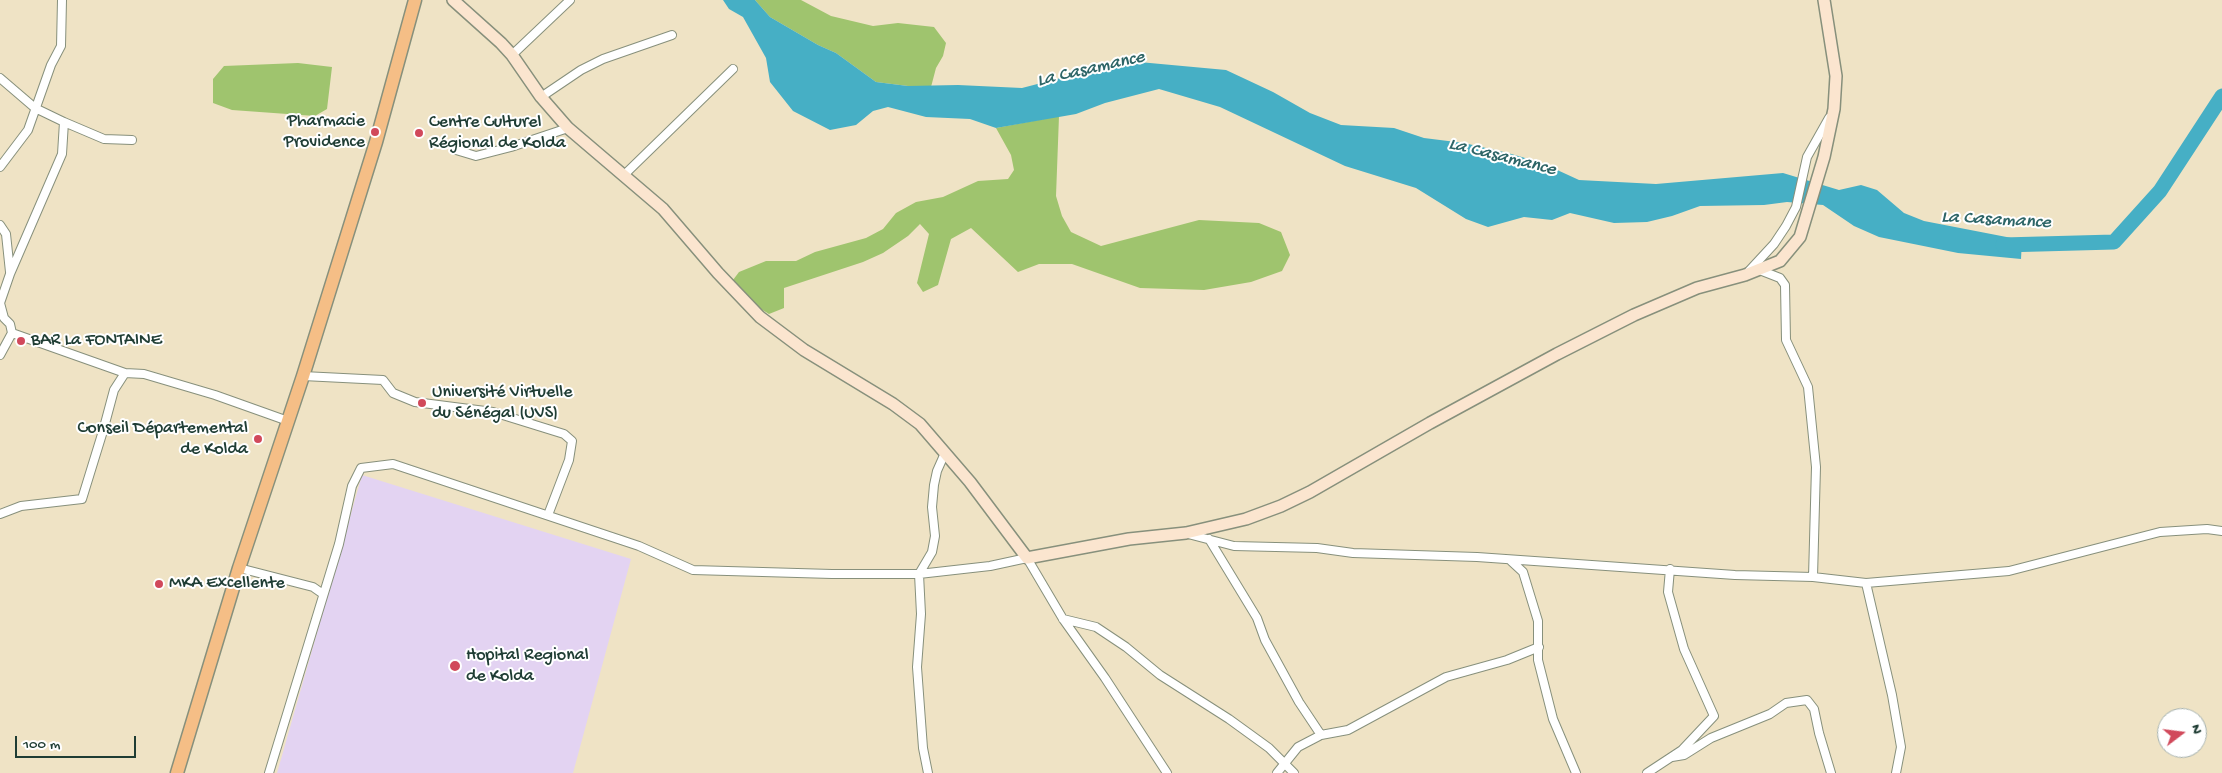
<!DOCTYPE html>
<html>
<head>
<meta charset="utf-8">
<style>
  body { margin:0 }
  #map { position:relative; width:2222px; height:773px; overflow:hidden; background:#efe3c5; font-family:"Gochi Hand",sans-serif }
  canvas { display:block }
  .north { position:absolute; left:2157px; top:708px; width:50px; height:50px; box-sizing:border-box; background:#fff; border:1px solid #a5b1ae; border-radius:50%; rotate:75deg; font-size:14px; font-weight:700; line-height:20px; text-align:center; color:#1f3d34 }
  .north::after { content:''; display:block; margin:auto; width:18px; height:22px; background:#d1495b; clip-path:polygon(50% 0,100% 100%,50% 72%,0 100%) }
  .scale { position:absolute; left:15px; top:736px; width:121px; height:22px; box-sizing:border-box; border:2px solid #1f3d34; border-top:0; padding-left:6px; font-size:15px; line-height:18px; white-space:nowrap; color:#1f3d34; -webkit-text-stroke:4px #fff; paint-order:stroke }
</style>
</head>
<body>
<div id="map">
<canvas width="2222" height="773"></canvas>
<div class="north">N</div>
<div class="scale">100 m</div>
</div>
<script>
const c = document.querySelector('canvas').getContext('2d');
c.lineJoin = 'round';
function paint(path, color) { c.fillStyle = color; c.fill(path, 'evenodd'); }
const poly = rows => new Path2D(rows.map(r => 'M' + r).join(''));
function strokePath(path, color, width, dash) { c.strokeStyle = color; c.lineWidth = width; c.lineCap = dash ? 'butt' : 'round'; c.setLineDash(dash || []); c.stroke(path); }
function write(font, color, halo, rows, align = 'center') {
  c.font = font + ' "Gochi Hand",sans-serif'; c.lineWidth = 4; c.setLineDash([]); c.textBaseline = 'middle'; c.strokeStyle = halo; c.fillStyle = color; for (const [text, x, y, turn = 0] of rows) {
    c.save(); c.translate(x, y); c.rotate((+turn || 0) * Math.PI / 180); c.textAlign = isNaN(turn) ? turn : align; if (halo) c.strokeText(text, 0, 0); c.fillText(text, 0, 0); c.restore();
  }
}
paint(poly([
  [362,475,631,559,573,773,277,773]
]), '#e3d3f2');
paint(poly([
  [755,0,801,0,831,16,873,26,898,23,934,27,946,43,943,56,936,68,931,87,908,86,876,82,836,53,818,45,770,17],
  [298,63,332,67,327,109,315,116,232,110,213,103,213,79,224,66],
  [1059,116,1056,196,1062,216,1071,232,1101,246,1199,220,1259,223,1281,232,1290,255,1282,271,1251,282,1204,290,1140,288,1072,264,1039,264,1018,272,971,228,951,239,938,285,923,292,917,283,929,234,920,224,908,236,883,253,863,262,784,288,784,308,769,314,753,304,733,280,739,272,766,261,796,261,815,252,866,238,883,229,896,213,916,202,943,197,978,181,1008,179,1014,170,1011,155,996,128]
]), '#9fc46e');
paint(poly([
  [723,0,755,0,770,17,818,45,836,53,876,82,908,86,958,85,1022,88,1103,67,1139,62,1226,70,1273,92,1310,113,1341,125,1394,128,1424,138,1464,143,1508,153,1542,163,1579,180,1656,184,1783,173,1839,190,1861,185,1877,190,1904,213,1924,221,2022,240,2021,259,1958,253,1879,237,1854,226,1823,205,1787,202,1764,205,1700,206,1672,216,1647,222,1614,223,1570,213,1552,220,1524,217,1488,227,1466,219,1416,188,1345,166,1220,107,1159,89,1105,103,1076,114,996,128,970,119,926,117,888,107,873,111,856,125,830,130,793,111,770,82,766,58,743,17,729,9]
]), '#46afc5');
strokePath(poly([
  [2003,245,2114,242,2160,191,2222,96]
]), '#46afc5', 15);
const street = poly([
  [512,55,570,0],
  [0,78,35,108,64,122,104,139,132,140],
  [541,97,581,70,603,59,672,35],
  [456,150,476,156,511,147,568,128],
  [0,167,28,130,51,65,61,46,62,0],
  [624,175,733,69],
  [0,225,6,234,10,272],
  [1757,269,1780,278,1785,285,1786,340,1808,387,1816,467,1813,577],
  [1749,271,1774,244,1786,226,1796,207,1807,157,1829,118],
  [0,303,10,274,62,154,64,122],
  [0,303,4,318,10,324,12,333,0,355],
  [12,333,125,373],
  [303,376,383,380,393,393,415,402,493,412,564,434,572,441,569,460,548,515],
  [0,514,21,506,82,499,103,431,114,390,125,373,144,374,215,395,288,421],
  [1188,534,1234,546,1317,548,1353,553,1477,557,1735,575,1813,577,1866,583,2009,571,2160,532,2207,529,2222,531],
  [1209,539,1257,618,1265,640,1299,702,1321,735],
  [1510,560,1523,572,1538,621,1538,660,1553,719,1576,773],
  [239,568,313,587,323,594],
  [1866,583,1892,695,1901,747,1896,773],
  [1063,619,1096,627,1126,647,1160,675,1229,719,1269,748,1294,773],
  [1672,757,1684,755,1711,738,1770,714,1786,703,1807,700,1814,709,1819,733,1831,773],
  [269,773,339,544,352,486,361,468,393,464,639,546,693,570,832,574,919,574,990,566,1027,558,1063,619,1105,678,1167,773],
  [928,773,923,748,917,667,921,614,919,574,932,552,935,536,932,507,934,485,937,471,945,453],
  [1277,773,1298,747,1321,735,1348,730,1446,677,1507,660,1539,647],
  [1647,773,1682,750,1714,716,1684,649,1668,592,1670,569]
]);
const secondary = poly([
  [453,0,501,43,512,55,541,97,568,128,663,209,718,273,760,317,804,350,893,404,920,424,970,482,1027,558,1129,539,1186,533,1246,519,1281,506,1310,492,1430,423,1557,354,1634,315,1697,288,1745,275,1780,261,1800,237,1824,157,1834,109,1836,76,1824,0]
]);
const primary = poly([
  [177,773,239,568,303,376,376,142,415,0]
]);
strokePath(street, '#87907c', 10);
strokePath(secondary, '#87907c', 14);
strokePath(primary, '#87907c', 15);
strokePath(street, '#fff', 8);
strokePath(secondary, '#fbe5cf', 11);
strokePath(primary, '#f5be86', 12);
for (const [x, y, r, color] of [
  [375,132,5,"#d1495b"],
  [419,133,5,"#d1495b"],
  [21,341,5,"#d1495b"],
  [422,403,5,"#d1495b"],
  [258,439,5,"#d1495b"],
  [159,584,5,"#d1495b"],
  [455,666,6,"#d1495b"]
]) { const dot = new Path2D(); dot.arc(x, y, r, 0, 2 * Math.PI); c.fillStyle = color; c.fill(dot); strokePath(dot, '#fff', 2); }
write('18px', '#1f3d34', '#fff', [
  ["Pharmacie",365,122,"right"],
  ["Providence",365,143,"right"],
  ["Centre Culturel",429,123],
  ["Régional de Kolda",429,144],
  ["BAR La FONTAINE",31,341],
  ["Université Virtuelle",432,393],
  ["du Sénégal (UVS)",432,414],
  ["Conseil Départemental",248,429,"right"],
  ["de Kolda",248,450,"right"],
  ["MKA Excellente",169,584],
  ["Hopital Regional",466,656],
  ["de Kolda",466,677]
], 'left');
write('italic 19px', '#2d6567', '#fff', [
  ["La Casamance",1091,70,-13],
  ["La Casamance",1502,158,14],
  ["La Casamance",1996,221,3]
]);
</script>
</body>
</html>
